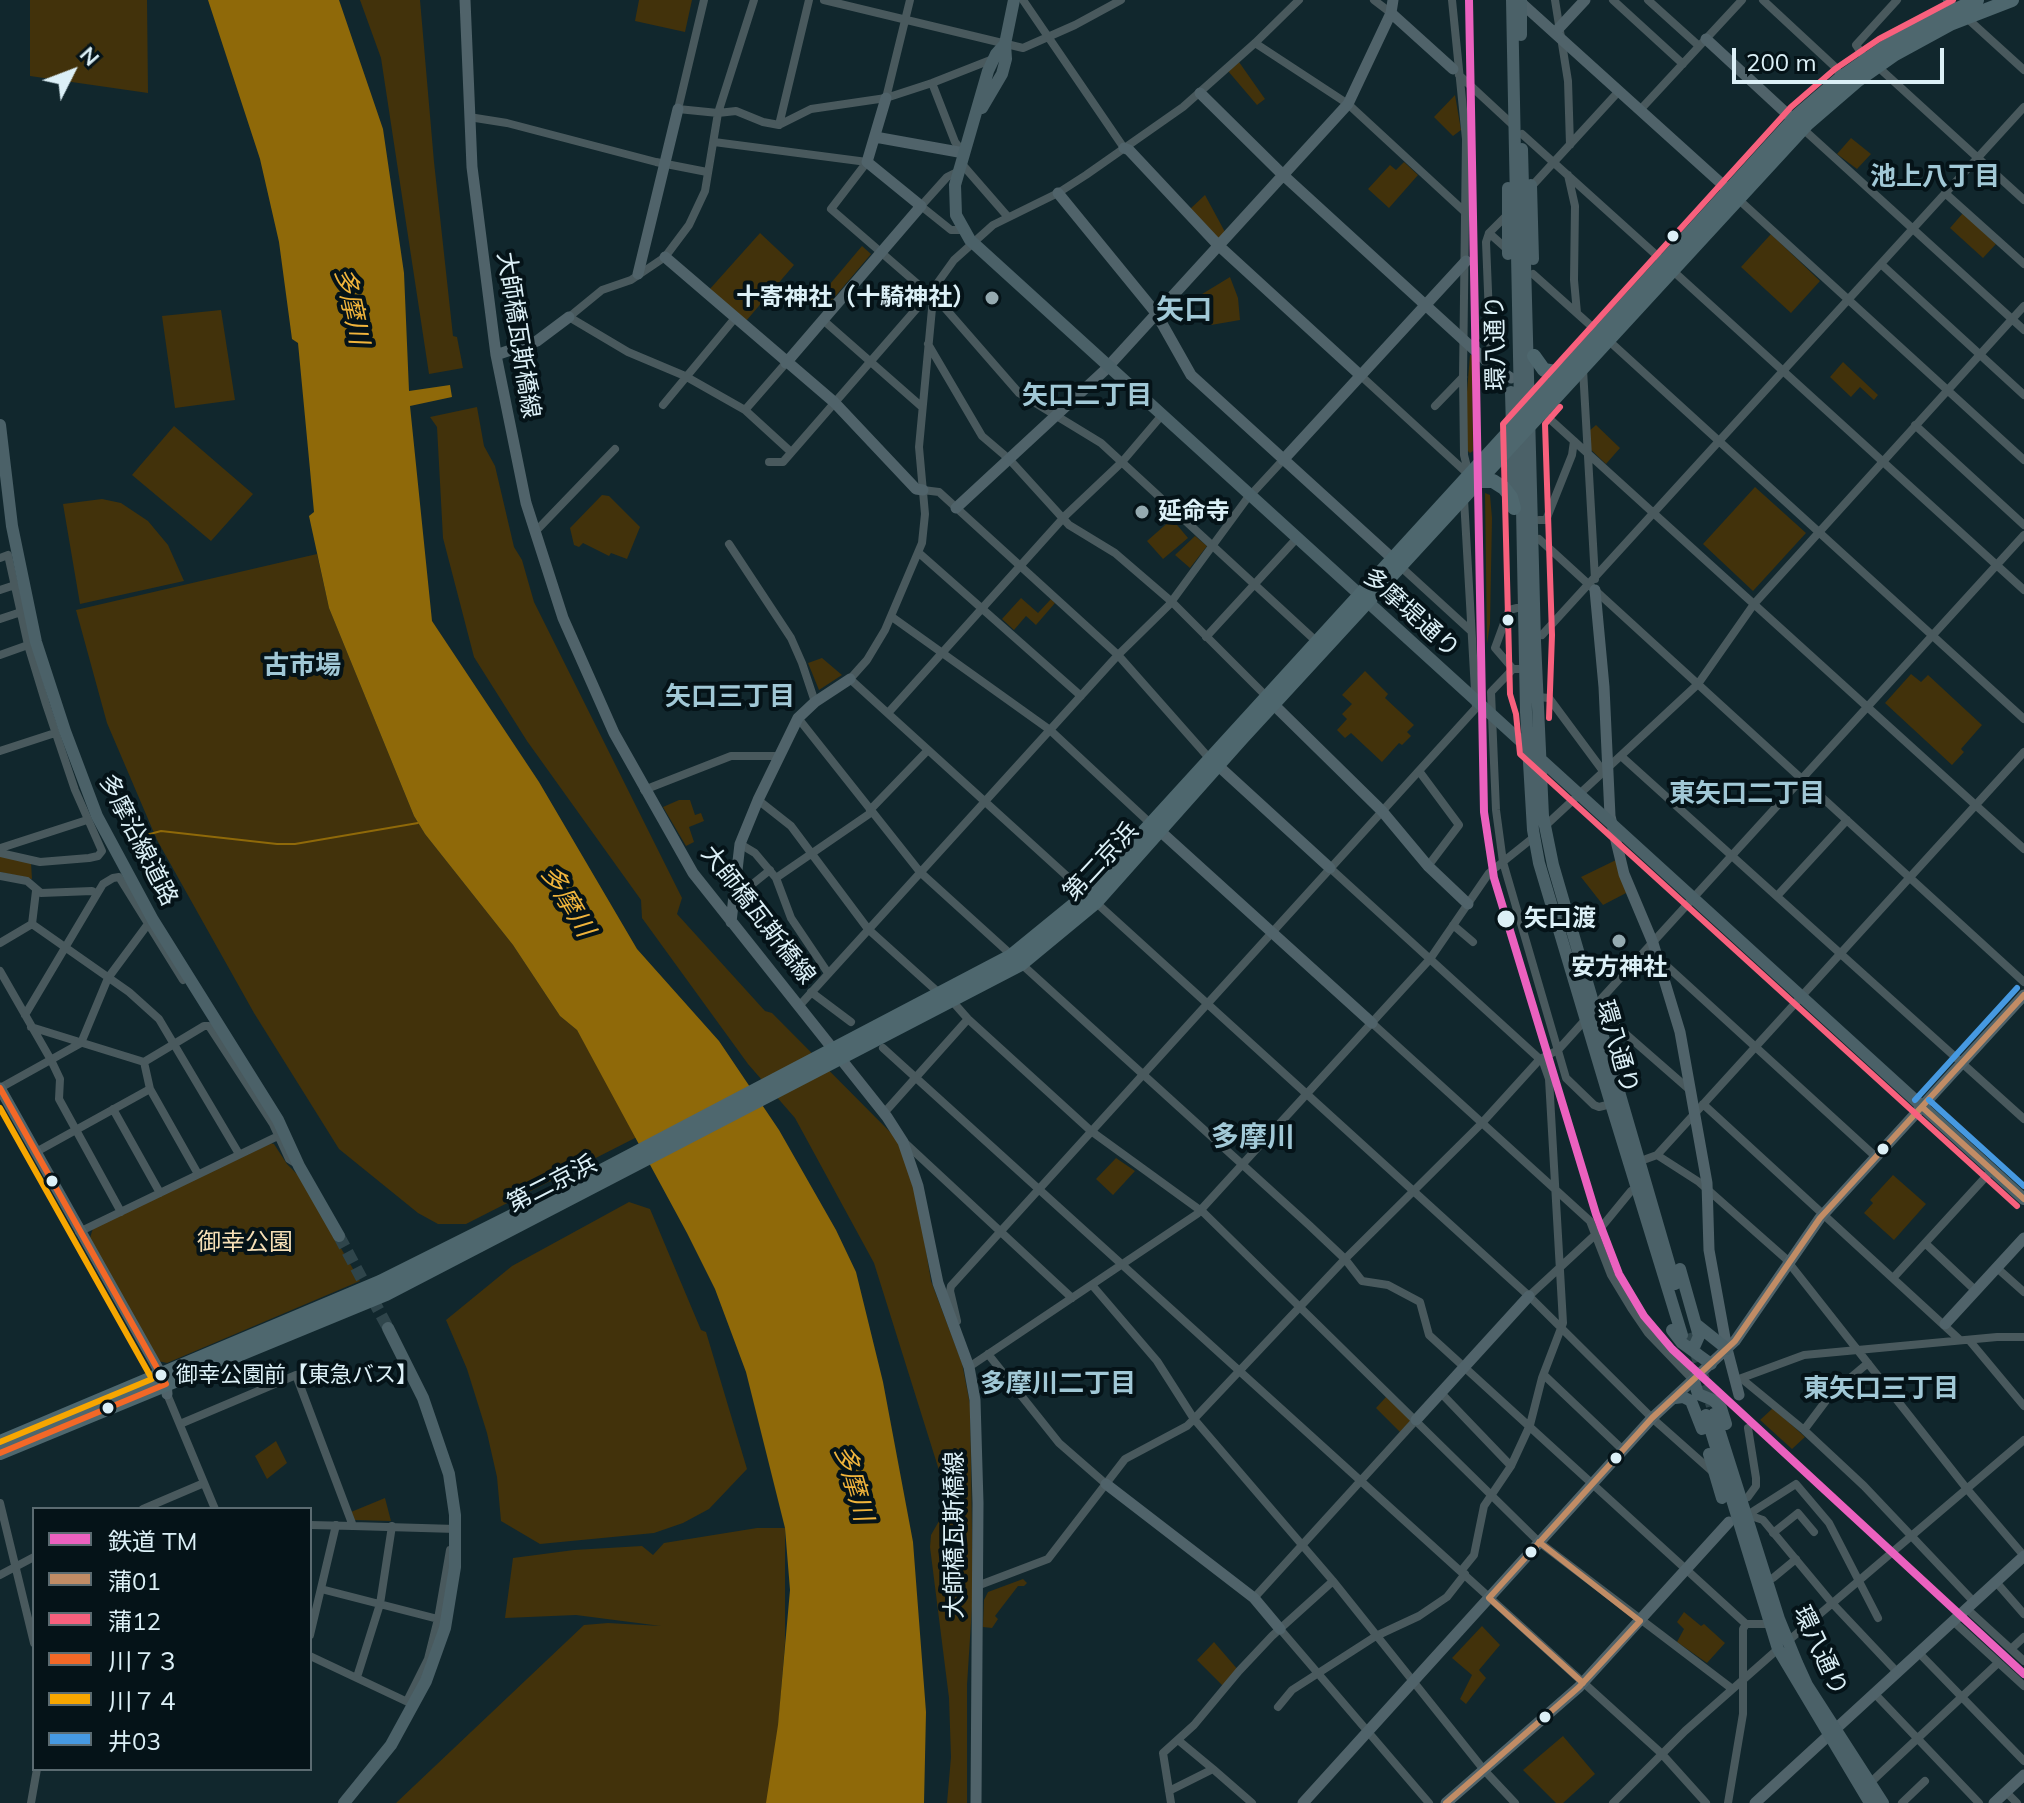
<!DOCTYPE html>
<html>
<head>
<meta charset="utf-8">
<style>
  body { margin:0 }
  #map { position:relative; width:2024px; height:1803px; overflow:hidden; background:#11272d; font-family:Mulish,"Noto Sans JP",sans-serif }
  canvas { display:block }
  .legend { position:absolute; left:32px; top:1507px; width:280px; height:264px; box-sizing:border-box; background:#051318; border:2px solid #5b6b71; margin:0; padding:10px 14px; list-style:none; font-size:24px; color:#dcf0f7 }
  .legend li { display:flex; align-items:center; gap:16px; height:40px }
  .legend b { width:40px; border:2px solid #5b6b71 }
  .north { position:absolute; left:32px; top:32px; width:80px; height:80px; -webkit-text-stroke:6px #051318; paint-order:stroke; rotate:48deg; font-size:22px; font-weight:700; line-height:32px; text-align:center; color:#dcf0f7 }
  .north::after { content:''; display:block; margin:auto; width:28px; height:36px; background:#dcf0f7; clip-path:polygon(50% 0,100% 100%,50% 72%,0 100%) }
  .scale { position:absolute; left:1732px; top:48px; width:212px; height:36px; box-sizing:border-box; border:4px solid #dcf0f7; border-top:0; padding-left:10px; font-size:24px; line-height:28px; white-space:nowrap; color:#dcf0f7; -webkit-text-stroke:6px #051318; paint-order:stroke }
</style>
</head>
<body>
<div id="map">
<canvas width="2024" height="1803"></canvas>
<ul class="legend">
<li><b style="height:10px;background:#eb61bf"></b>鉄道 TM</li>
<li><b style="height:10px;background:#c18c65"></b>蒲01</li>
<li><b style="height:10px;background:#f8607d"></b>蒲12</li>
<li><b style="height:10px;background:#f36827"></b>川７３</li>
<li><b style="height:10px;background:#f7a600"></b>川７４</li>
<li><b style="height:10px;background:#4699e1"></b>井03</li>
</ul>
<div class="north">N</div>
<div class="scale">200 m</div>
</div>
<script>
const c = document.querySelector('canvas').getContext('2d');
c.lineJoin = 'round';
function paint(path, color) { c.fillStyle = color; c.fill(path, 'evenodd'); }
const poly = rows => new Path2D(rows.map(r => 'M' + r).join(''));
function strokePath(path, color, width, dash) { c.strokeStyle = color; c.lineWidth = width; c.lineCap = dash ? 'butt' : 'round'; c.setLineDash(dash || []); c.stroke(path); }
function write(font, color, halo, rows, align = 'center') {
  c.font = font + ' Mulish,"Noto Sans JP",sans-serif'; c.lineWidth = 8; c.setLineDash([]); c.textBaseline = 'middle'; c.strokeStyle = halo; c.fillStyle = color; for (const [text, x, y, turn = 0] of rows) {
    c.save(); c.translate(x, y); c.rotate((+turn || 0) * Math.PI / 180); c.textAlign = isNaN(turn) ? turn : align; if (halo) c.strokeText(text, 0, 0); c.fillText(text, 0, 0); c.restore();
  }
}
paint(poly([
  [30,0,147,0,148,93,30,76],
  [360,0,420,0,434,162,453,336,457,337,463,368,429,374,381,58],
  [639,0,692,0,685,32,635,21],
  [1239,62,1265,99,1257,105,1228,71],
  [1455,95,1461,130,1453,136,1434,117],
  [1851,138,1871,154,1857,169,1837,154],
  [1404,162,1418,175,1389,208,1368,189,1390,165,1396,170],
  [1205,195,1225,232,1218,239,1189,210],
  [1963,213,1996,244,1983,258,1950,228],
  [760,233,794,265,746,321,709,290],
  [1771,234,1820,281,1791,313,1741,267],
  [862,246,871,254,823,311,814,303],
  [1230,277,1238,298,1240,320,1211,325,1204,302,1191,305,1189,302],
  [221,310,235,400,175,408,162,316],
  [1470,355,1472,355,1473,451,1470,453,1467,450,1466,404],
  [1843,362,1878,395,1874,400,1860,387,1851,397,1830,377],
  [477,407,484,446,495,466,514,547,522,560,534,602,682,898,677,914,765,1011,772,1013,898,1140,918,1202,931,1281,962,1363,970,1404,973,1592,967,1685,967,1803,947,1803,951,1757,949,1698,930,1547,931,1535,939,1521,941,1510,943,1483,874,1263,795,1118,748,1064,642,918,641,900,527,741,474,657,443,538,437,427,430,417],
  [1596,425,1620,448,1606,464,1588,447,1588,432],
  [174,426,253,494,211,541,132,475],
  [1755,487,1806,533,1753,591,1703,544],
  [1485,493,1490,495,1492,518,1490,624,1487,644],
  [602,495,609,496,640,527,627,559,611,553,609,556,583,543,579,547,574,545,570,528],
  [102,499,121,503,148,521,168,545,184,581,80,604,63,504],
  [1172,519,1188,538,1163,559,1147,541],
  [1195,536,1207,546,1190,568,1175,555],
  [317,554,329,608,414,816,425,834,513,945,560,1016,577,1030,637,1137,466,1224,438,1224,418,1213,339,1149,254,1013,157,840,107,723,76,610],
  [1021,598,1038,613,1051,599,1055,603,1036,625,1026,616,1014,630,1002,619],
  [822,658,842,675,819,690,808,663],
  [1365,671,1388,694,1385,698,1414,725,1407,732,1411,736,1402,745,1399,743,1382,762,1351,733,1345,738,1337,730,1347,719,1342,714,1352,704,1342,695],
  [1911,674,1921,682,1928,675,1982,725,1961,749,1964,752,1952,765,1885,703],
  [679,800,690,800,695,815,701,813,704,821,689,827,694,842,686,846,663,807],
  [0,856,31,863,32,879,0,872],
  [1616,860,1628,892,1603,905,1581,877],
  [270,1143,274,1144,287,1164,299,1176,360,1281,167,1363,158,1361,90,1238,93,1228],
  [1116,1158,1135,1171,1113,1195,1096,1179],
  [1893,1175,1926,1204,1894,1240,1864,1213,1873,1203,1870,1200],
  [629,1202,650,1209,701,1330,706,1332,747,1469,709,1509,683,1523,654,1533,540,1544,501,1521,497,1477,487,1433,467,1369,446,1320,512,1266],
  [1386,1397,1411,1420,1400,1432,1376,1408],
  [1773,1408,1805,1437,1792,1449,1760,1420],
  [276,1441,287,1463,267,1479,255,1456],
  [385,1498,391,1521,354,1520,351,1512],
  [757,1528,785,1528,785,1643,772,1803,396,1803,584,1625,608,1623,661,1626,576,1615,505,1618,513,1558,574,1550,642,1546,653,1555,664,1543],
  [1023,1579,1027,1583,1024,1586,1018,1586,995,1616,998,1619,992,1628,983,1627,984,1600,988,1592],
  [1684,1612,1701,1626,1704,1624,1725,1643,1707,1663,1677,1642,1684,1629,1677,1622],
  [1482,1626,1500,1645,1479,1670,1486,1678,1466,1704,1460,1699,1472,1675,1452,1658],
  [1214,1642,1239,1671,1225,1688,1197,1660],
  [1563,1736,1595,1774,1563,1803,1556,1803,1523,1770]
]), '#42320b');
paint(poly([
  [208,0,339,0,383,129,404,273,409,391,450,385,452,397,410,406,432,621,539,782,637,949,719,1041,779,1130,836,1230,856,1272,883,1382,913,1542,926,1712,924,1803,766,1803,778,1725,790,1590,785,1528,746,1372,715,1289,687,1233,577,1030,560,1016,513,945,425,834,414,816,329,608,309,516,314,512,298,343,292,339,279,242,260,159]
]), '#8f6909');
strokePath(poly([
  [139,837,161,831,277,844,295,844,418,823]
]), '#8f6909', 2);
strokePath(poly([
  [339,1236,388,1328],
  [1690,1333,1712,1406]
]), '#2f454b', 12, [12, 6]);
strokePath(poly([
  [704,0,678,109,718,113,736,111,763,122,779,125,811,109,886,98,932,83,993,59],
  [754,0,718,113,705,191,689,225,665,257,631,280,602,290,569,317,628,352,685,376,745,410,791,452],
  [824,0,1023,48,1075,25,1121,0],
  [1023,0,1124,148],
  [1299,0,1255,43,1183,107,1086,175,1058,193,993,225,954,260,931,292,933,298,919,447,925,514,922,543,885,630,867,660,850,679,1529,1296,1652,1418,1714,1473],
  [1374,0,1391,13],
  [1452,0,1466,139,1463,377,1464,455,1469,475],
  [1555,0,1568,81,1570,145],
  [1613,0,1683,64],
  [1648,0,1699,46],
  [1763,0,1834,66,1842,77],
  [1947,0,2024,70],
  [1255,43,1348,104,1465,212],
  [1866,60,1856,45,1897,0],
  [1877,66,2024,200],
  [1459,75,1514,126],
  [932,83,955,142,964,153],
  [886,98,910,0],
  [1640,110,1742,0],
  [469,117,507,123,656,162,707,172],
  [779,125,809,0],
  [1802,128,2024,330],
  [1522,134,1664,262],
  [714,142,867,162,831,209,928,293],
  [961,163,1008,217],
  [959,171,947,177,921,206,951,230,962,230],
  [1568,175,1575,206,1574,280,1577,313],
  [1531,187,1619,91],
  [1945,193,2024,264],
  [1738,199,2024,460],
  [1489,233,1508,250],
  [1881,264,2024,395],
  [1672,270,2024,590],
  [1533,274,1599,333],
  [823,320,922,407],
  [1608,340,2024,719],
  [928,344,982,436,1009,459,1069,525,1115,553,1172,602,1267,697],
  [1491,365,1486,242,1489,233,1506,216],
  [1583,369,1595,579],
  [1360,375,1468,474],
  [663,405,735,318],
  [1435,406,1463,377],
  [745,410,786,363],
  [1542,412,2024,849],
  [1915,425,2024,525],
  [769,462,783,462,931,292,1019,393,1101,443,1317,642],
  [923,490,939,492,1118,655,1209,758],
  [1539,520,1546,520,1572,455,1574,441],
  [535,532,615,449],
  [1539,539,2024,982],
  [729,544,791,638,802,663,815,702],
  [919,553,1081,696],
  [0,558,8,555,28,645,46,704,75,790,102,851,98,856,89,858,40,862,0,853],
  [1401,567,1471,631],
  [0,590,15,585],
  [892,617,1050,730,1151,824],
  [0,619,21,612],
  [1542,635,2024,107],
  [1206,637,1297,538],
  [0,655,28,645],
  [1513,669,1495,648,1509,610,1517,608],
  [1519,669,1513,669,1491,692,1496,810,1503,862,1566,1078,1594,1105,1599,1107,1611,1104],
  [1538,697,1549,698,1606,775],
  [888,713,1066,515,1122,462,1162,415],
  [798,718,920,872,1309,1225,1345,1259,1362,1281,1388,1285,1420,1302,1429,1335,1746,1624,1769,1624],
  [0,751,55,733],
  [1621,756,2024,1119],
  [1419,771,1459,825,1428,866],
  [644,790,731,756,780,756],
  [758,800,791,826,868,929,939,993],
  [870,810,928,750],
  [1545,826,1698,684,1754,604,2024,306],
  [740,844,755,853,776,878,791,918,828,973],
  [1,848,87,820],
  [1330,868,1543,1062,1549,1079,1563,1323,1542,1378,1530,1425,1511,1466,1484,1506,1474,1555,1461,1571],
  [0,876,27,881,41,893,92,891,97,894],
  [776,878,872,812],
  [1777,896,1847,820],
  [734,899,770,870],
  [32,924,129,992,159,1019,239,1154],
  [1453,925,1473,942],
  [0,943,32,924,36,891],
  [1658,958,1876,1157],
  [0,971,51,1060,60,1079,59,1099,121,1212],
  [811,992,851,1022],
  [953,1002,968,1019,1091,1131,1204,1213,1539,1542,1731,1688],
  [800,1005,1118,655,1169,605,1246,500,1283,460],
  [1596,1008,1691,1091],
  [1595,1009,1602,998,2024,535],
  [25,1015,97,894,103,884,113,878,119,877,183,980],
  [1372,1023,1590,1221,1611,1275,1631,1308,1648,1333,1694,1381],
  [31,1027,144,1062,204,1026,209,1026,273,1124,289,1159,297,1164],
  [883,1048,1661,1753,1706,1803],
  [144,1062,150,1089,198,1174],
  [0,1088,81,1043,108,978,148,924],
  [1703,1104,1960,1340],
  [113,1109,160,1193],
  [884,1113,968,1019],
  [904,1142,1072,1298],
  [36,1152,150,1089],
  [1657,1155,2024,752],
  [1646,1159,1657,1155,1699,1182,1785,1258,1967,1489,2024,1556],
  [79,1232,278,1136],
  [1925,1243,1976,1291],
  [1997,1268,2024,1292],
  [1894,1277,1992,1170],
  [1092,1285,1157,1361,1194,1419,1333,1581,1484,1770,1515,1803],
  [1529,1296,1595,1235,1631,1191],
  [957,1321,950,1291,951,1286,1476,708,1464,499],
  [1969,1340,2024,1406],
  [988,1354,1059,1443,1106,1484],
  [969,1367,1197,1214,1430,959,1489,873,1534,837],
  [1544,1375,1623,1450],
  [1739,1379,1804,1355,1997,1337,2024,1337],
  [1742,1379,1804,1430,1864,1486,1974,1602],
  [1441,1393,1511,1466],
  [167,1394,215,1509],
  [180,1424,296,1375,353,1526,310,1525],
  [1748,1428,1756,1478,1756,1486,1748,1497],
  [1804,1430,1831,1394,1868,1363],
  [0,1503,34,1643],
  [143,1509,204,1483],
  [1752,1512,1796,1484,1829,1523,1878,1618],
  [1754,1517,1763,1520,1832,1603,1898,1673],
  [353,1526,456,1529],
  [1773,1533,1798,1513,1814,1532],
  [0,1575,34,1557],
  [1773,1578,1796,1559],
  [1996,1582,2024,1614],
  [977,1586,1048,1559,1125,1459,1187,1426,1194,1419,1345,1259,1481,1124,1540,1059,1558,1050,1586,1019],
  [321,1589,438,1619,450,1550],
  [1254,1598,1416,1420],
  [1967,1609,2024,1661],
  [1953,1621,2024,1686],
  [1280,1629,1429,1803],
  [310,1635,336,1525],
  [1788,1641,2024,1440],
  [2011,1649,2024,1637],
  [1919,1653,2024,1761],
  [310,1656,414,1705],
  [357,1677,380,1604,392,1526],
  [1875,1694,1979,1803],
  [407,1701,428,1659,438,1619],
  [1278,1707,1292,1690,1376,1636,1419,1616,1447,1597,1465,1574],
  [1213,1769,1252,1803],
  [1870,1783,1998,1663],
  [1169,1791,1213,1769,1178,1740],
  [2006,1792,2017,1803],
  [31,1803,37,1769],
  [1171,1803,1163,1753,1194,1725,1239,1671,1272,1636,1333,1581],
  [1613,1803,1685,1731,1778,1649],
  [1728,1803,1743,1714,1743,1629,1746,1624],
  [1902,1803,1925,1781]
]), '#49595d', 8);
strokePath(poly([
  [465,0,472,167,496,355,526,503,563,618,614,733,693,873,887,1117,903,1142,918,1186,938,1283,969,1367,975,1400,978,1503,976,1803],
  [1518,0,1734,195],
  [1391,13,1453,69],
  [1559,28,1585,0],
  [1706,39,1799,125],
  [1200,93,1282,174,1491,365,1511,378],
  [875,137,964,153],
  [1124,148,1129,150,1218,245,1360,375],
  [1058,193,1156,313,1191,375,1393,559],
  [665,257,834,402,916,489,923,490],
  [638,274,678,109],
  [496,355,537,341,569,317],
  [786,363,921,206,867,162,886,98],
  [1283,460,1466,261],
  [956,508,1104,371,1348,104,1391,13,1393,0],
  [1595,590,1604,687,1610,816,1624,874,1653,943,1680,1032,1707,1183,1709,1250,1727,1349,1739,1395],
  [1270,701,1382,811,1428,866,1468,904],
  [1213,761,1330,868],
  [1160,831,1372,1023],
  [731,922,740,844,758,800,798,718,815,702,850,679],
  [0,1088,161,1374,166,1384,167,1394],
  [1945,1324,2024,1238],
  [1416,1420,1529,1296],
  [1106,1484,1254,1598,1280,1629],
  [1303,1803,1652,1418,1735,1341,1820,1218,2024,995],
  [1446,1803,1579,1687,1729,1522],
  [1755,1803,2024,1556],
  [1994,1803,2024,1775]
]), '#50636a', 11);
strokePath(poly([
  [1512,0,1526,712,1533,830,1539,863,1611,1104,1682,1335],
  [1521,35,1521,0],
  [1005,44,996,54,988,71,955,185,956,215,970,240,2024,1199],
  [982,108,1002,74,1006,59,1005,44,1014,0],
  [1522,149,1535,641,1543,816,1553,865,1675,1284],
  [1531,185,1533,259],
  [1508,188,1508,254],
  [1511,392,1514,502],
  [0,425,12,526,36,642,65,731,97,816,153,920,278,1120,299,1166,339,1236],
  [1680,1269,1699,1336,1695,1345,1689,1348],
  [1697,1325,1727,1349],
  [1672,1330,1682,1343,1711,1364],
  [1694,1381,1698,1394,1713,1400,1721,1408,1726,1424],
  [1675,1398,1683,1397,1691,1401,1702,1429],
  [1714,1414,1779,1619,1797,1663,1807,1685,1883,1803],
  [1706,1415,1778,1649,1870,1803],
  [1709,1454,1722,1498],
  [344,1803,391,1745,426,1681,445,1628,455,1567,455,1515,449,1474,423,1398,388,1328]
]), '#4b6168', 12);
strokePath(poly([
  [1534,356,1544,370,1555,372,1565,369],
  [1480,481,1493,481,1504,488,1511,497,1514,508],
  [0,1442,380,1282,588,1178,1011,956,1087,894,1798,115,1842,77,1885,47,1925,24,1977,0],
  [0,1453,386,1294,1021,964,1096,902,1242,738,1807,124,1858,80,1895,54,1950,24,2012,0]
]), '#4e676e', 14);
strokePath(poly([
  [1922,1107,2024,1199],
  [1539,1542,1640,1621],
  [1489,1598,1652,1418,1735,1341,1820,1218,2024,995],
  [1489,1598,1583,1683],
  [1446,1803,1579,1687,1640,1621]
]), '#c18c65', 6);
strokePath(poly([
  [1953,0,1879,39,1835,69,1791,107,1503,424,1510,694,1516,714,1520,754,2017,1206],
  [1549,718,1552,635,1545,424,1560,407]
]), '#f8607d', 6);
strokePath(poly([
  [0,1088,166,1384,0,1453]
]), '#f36827', 6);
strokePath(poly([
  [0,1108,152,1379,0,1442]
]), '#f7a600', 6);
strokePath(poly([
  [1915,1100,2017,988],
  [1929,1100,2024,1186]
]), '#4699e1', 6);
strokePath(poly([
  [1469,0,1484,812,1494,878,1596,1214,1619,1274,1644,1316,1672,1349,2024,1674]
]), '#eb61bf', 8);
for (const [x, y, r, color] of [
  [1673,236,7,"#dcf0f7"],
  [992,298,8,"#95aab0"],
  [1142,512,8,"#95aab0"],
  [1508,620,7,"#dcf0f7"],
  [1506,919,10,"#dcf0f7"],
  [1619,941,8,"#95aab0"],
  [1883,1149,7,"#dcf0f7"],
  [52,1181,7,"#dcf0f7"],
  [161,1375,7,"#dcf0f7"],
  [108,1408,7,"#dcf0f7"],
  [1616,1458,7,"#dcf0f7"],
  [1531,1552,7,"#dcf0f7"],
  [1545,1717,7,"#dcf0f7"]
]) { const dot = new Path2D(); dot.arc(x, y, r, 0, 2 * Math.PI); c.fillStyle = color; c.fill(dot); strokePath(dot, '#051318', 3); }
write('22px', '#dcf0f7', '#051318', [
  ["御幸公園前【東急バス】",176,1375]
], 'left');
write('bold 24px', '#dcf0f7', '#051318', [
  ["十寄神社（十騎神社）",976,298],
  ["延命寺",1158,512,"left"],
  ["安方神社",1619,968,"center"]
], 'right');
write('24px', '#dcf0f7', '#051318', [
  ["大師橋瓦斯橋線",518,335,81],
  ["環八通り",1496,343,-91],
  ["多摩堤通り",1411,613,42],
  ["多摩沿線道路",138,840,63],
  ["第二京浜",1101,862,-47],
  ["大師橋瓦斯橋線",758,915,52],
  ["環八通り",1617,1047,74],
  ["第二京浜",552,1184,-27],
  ["大師橋瓦斯橋線",955,1535,-90],
  ["環八通り",1820,1651,65]
]);
write('bold 24px', '#dcf0f7', '#051318', [
  ["矢口渡",1524,919]
], 'left');
write('24px', '#f6dfb6', '#051318', [
  ["御幸公園",245,1243]
]);
write('bold 26px', '#a1c8d6', '#051318', [
  ["池上八丁目",1935,177],
  ["矢口二丁目",1087,396],
  ["古市場",302,666],
  ["矢口三丁目",730,697],
  ["東矢口二丁目",1747,794],
  ["多摩川二丁目",1058,1384],
  ["東矢口三丁目",1881,1389]
]);
write('italic 26px', '#f0b43c', '#051318', [
  ["多摩川",351,306,78],
  ["多摩川",567,901,59],
  ["多摩川",853,1483,74]
]);
write('bold 28px', '#a1c8d6', '#051318', [
  ["矢口",1184,311],
  ["多摩川",1253,1138]
]);
</script>
</body>
</html>
